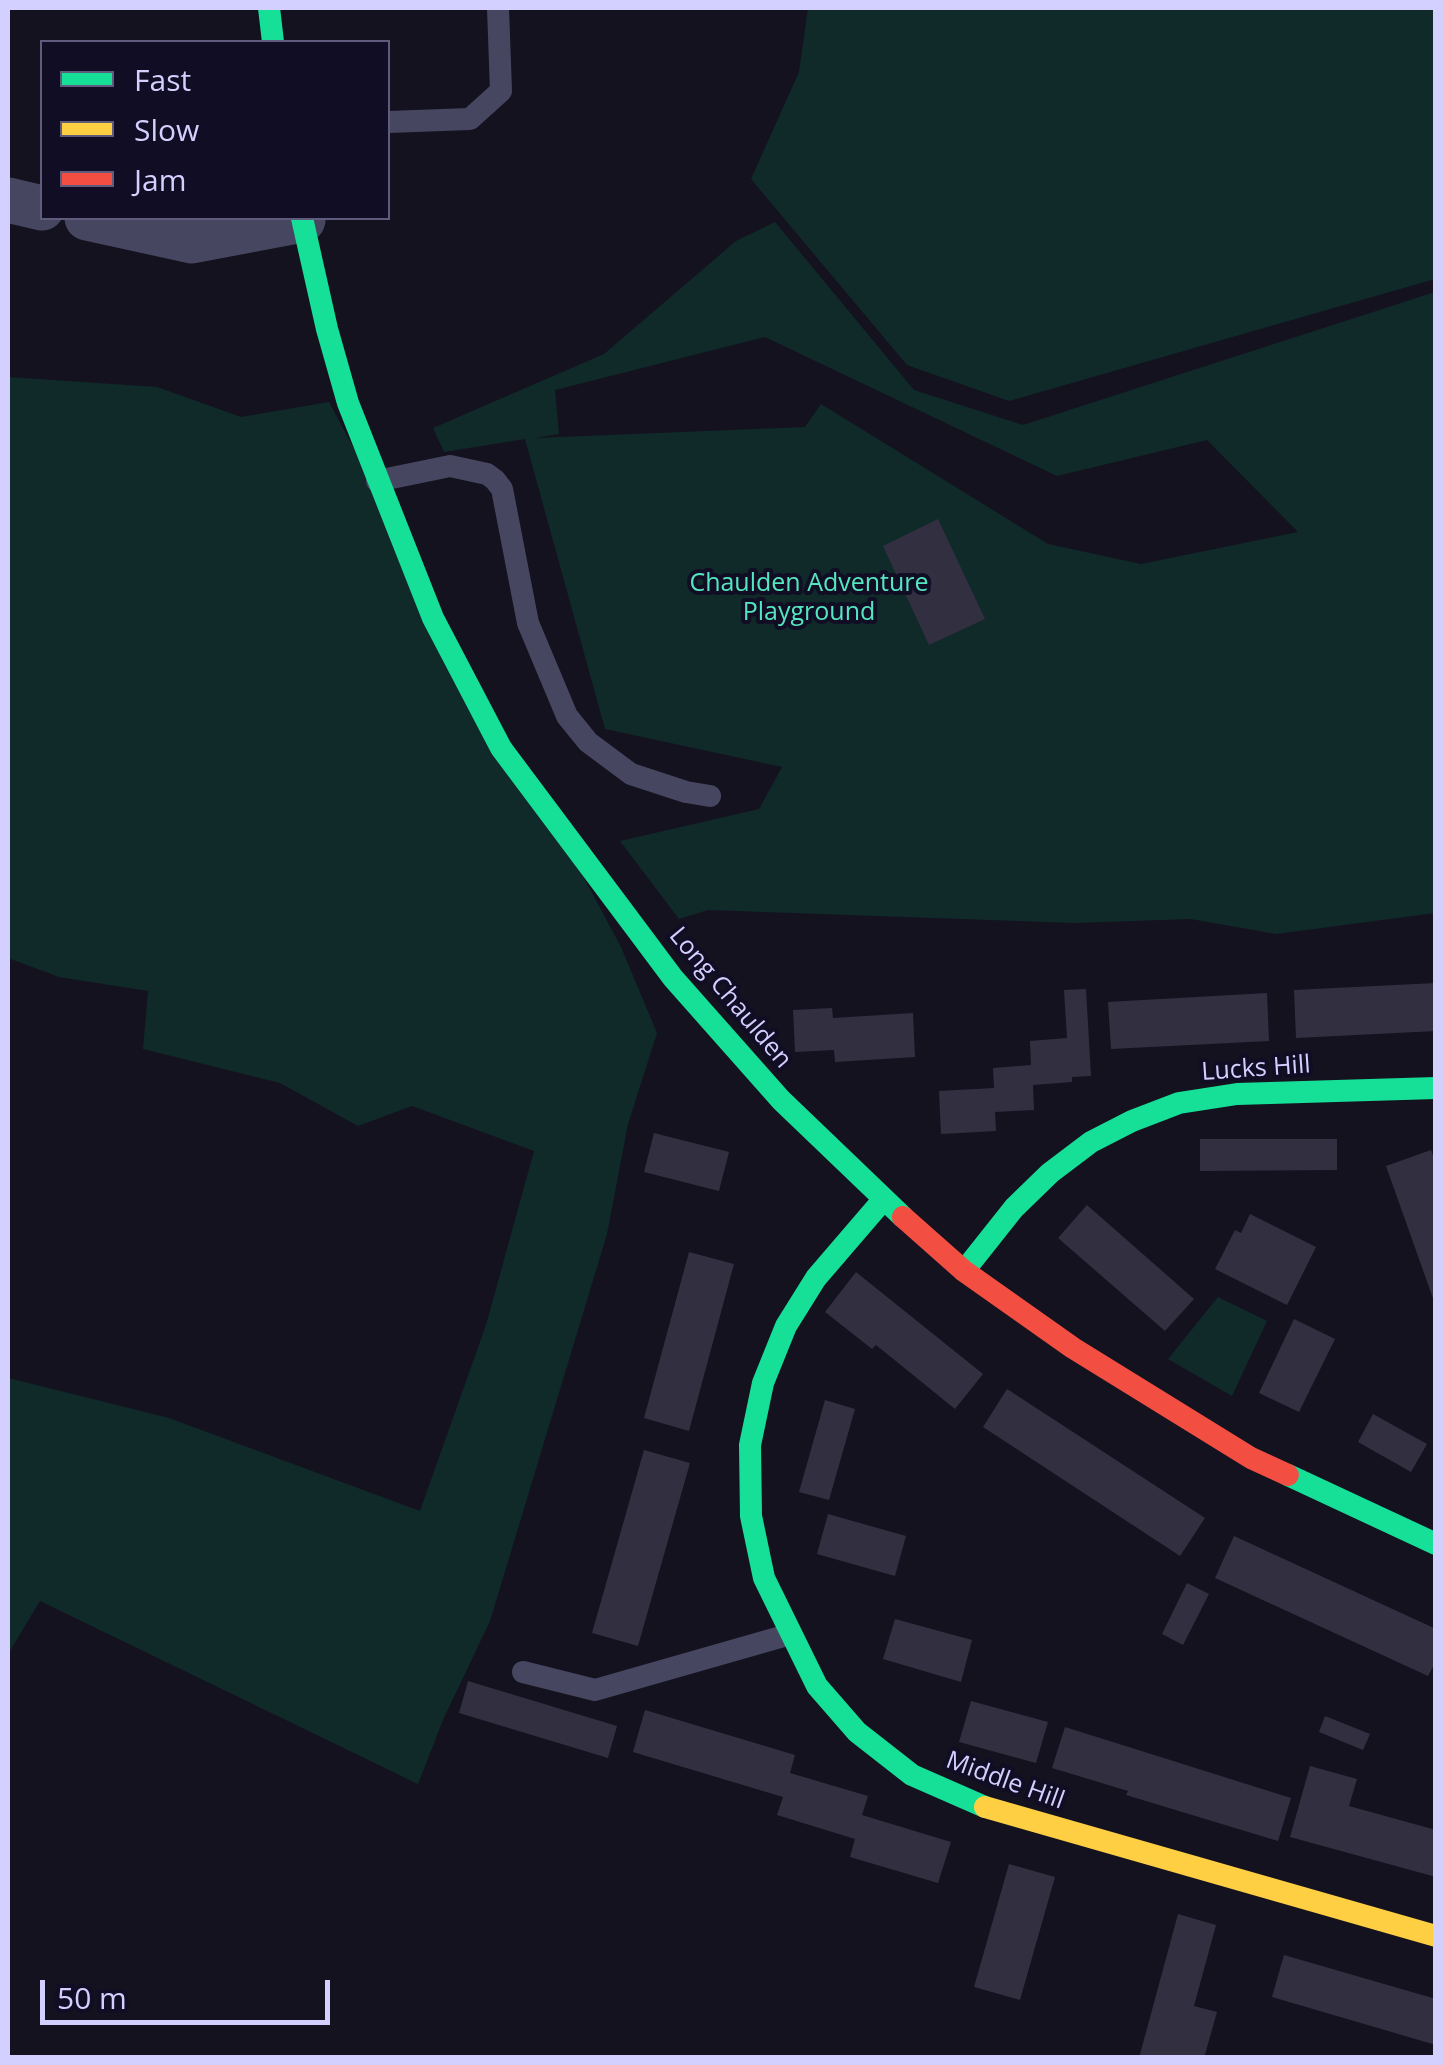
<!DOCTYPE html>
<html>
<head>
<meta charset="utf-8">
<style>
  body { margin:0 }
  #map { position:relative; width:1443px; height:2065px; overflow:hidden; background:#14121f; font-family:"Open Sans",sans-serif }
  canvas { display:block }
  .frame { position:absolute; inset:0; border:10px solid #d3cfff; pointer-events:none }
  .legend { position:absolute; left:40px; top:40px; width:350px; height:180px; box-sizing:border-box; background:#100d24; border:2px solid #5e5b7c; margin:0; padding:12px 18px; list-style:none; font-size:30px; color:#d3cfff }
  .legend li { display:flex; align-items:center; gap:20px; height:50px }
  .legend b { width:50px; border:2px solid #5e5b7c }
  .scale { position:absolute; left:40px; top:1980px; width:290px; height:45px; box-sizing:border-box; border:5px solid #d3cfff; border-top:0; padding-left:12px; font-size:30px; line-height:35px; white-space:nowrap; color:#d3cfff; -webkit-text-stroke:8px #100d24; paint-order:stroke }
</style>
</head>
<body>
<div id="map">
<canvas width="1443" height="2065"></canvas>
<div class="frame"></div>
<ul class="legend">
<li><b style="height:12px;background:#16e098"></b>Fast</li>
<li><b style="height:12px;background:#ffcf43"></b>Slow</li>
<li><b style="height:12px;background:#f24e42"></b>Jam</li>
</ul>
<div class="scale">50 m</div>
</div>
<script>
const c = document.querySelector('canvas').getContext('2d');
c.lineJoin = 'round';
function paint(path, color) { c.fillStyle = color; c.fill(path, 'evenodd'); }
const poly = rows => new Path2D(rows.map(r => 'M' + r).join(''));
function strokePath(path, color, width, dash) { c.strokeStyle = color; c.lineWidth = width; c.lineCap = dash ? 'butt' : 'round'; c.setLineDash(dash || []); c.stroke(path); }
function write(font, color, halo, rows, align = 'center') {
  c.font = font + ' "Open Sans",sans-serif'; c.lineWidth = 8; c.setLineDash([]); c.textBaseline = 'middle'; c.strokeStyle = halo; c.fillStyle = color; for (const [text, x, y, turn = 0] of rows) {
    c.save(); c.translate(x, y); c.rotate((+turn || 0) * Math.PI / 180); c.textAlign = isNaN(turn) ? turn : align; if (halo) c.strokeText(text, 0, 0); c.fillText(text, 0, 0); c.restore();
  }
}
paint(poly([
  [808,8,1435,8,1435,279,1009,401,907,365,751,179,799,72],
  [775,222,914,390,1023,425,1435,292,1435,913,1276,934,1191,919,1075,923,708,910,679,919,620,841,759,809,782,767,605,729,525,439,444,452,433,428,604,354,736,241],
  [765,337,1057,476,1207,440,1298,532,1141,564,1048,544,821,404,805,427,534,438,559,434,555,390],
  [8,377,157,387,241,417,329,402,621,947,657,1033,628,1124,607,1234,490,1621,443,1720,418,1784,40,1601,8,1654,8,1378,169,1418,420,1511,486,1325,534,1151,412,1106,358,1126,280,1083,143,1049,148,991,59,977,8,958],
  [1218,1297,1267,1321,1232,1396,1168,1359]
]), '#102a2a');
paint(poly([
  [938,519,985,619,929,645,883,546],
  [1436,983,1436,1031,1296,1038,1294,990],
  [1086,989,1091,1076,1072,1077,1072,1082,1033,1085,1034,1110,995,1112,996,1131,941,1134,939,1091,994,1088,993,1068,1031,1065,1030,1041,1067,1038,1064,990],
  [1267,993,1269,1041,1111,1049,1108,1002],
  [832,1008,833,1018,913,1013,915,1057,835,1062,834,1050,795,1052,793,1010],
  [654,1133,729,1152,719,1191,644,1172],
  [1200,1139,1337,1139,1337,1170,1200,1171],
  [1431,1150,1436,1163,1435,1304,1386,1166],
  [1087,1205,1194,1299,1165,1331,1058,1238],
  [1250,1214,1316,1247,1287,1305,1215,1269,1235,1230,1241,1233],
  [689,1252,734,1264,689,1431,644,1418],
  [856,1272,983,1374,955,1409,876,1345,872,1349,825,1312],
  [1294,1319,1335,1339,1299,1412,1259,1393],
  [1007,1389,1205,1518,1180,1556,983,1427],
  [825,1400,855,1409,829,1500,799,1492],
  [1373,1414,1427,1444,1411,1472,1358,1442],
  [644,1450,690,1463,638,1646,592,1633],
  [828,1514,906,1536,895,1576,817,1554],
  [1234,1536,1436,1629,1436,1661,1428,1676,1215,1578],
  [1187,1583,1209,1594,1183,1645,1162,1634],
  [895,1619,972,1640,961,1682,883,1659],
  [468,1681,617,1726,608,1758,459,1713],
  [971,1701,1048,1722,1036,1763,959,1742],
  [645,1710,795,1755,790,1773,868,1796,862,1815,951,1842,938,1883,850,1857,855,1839,777,1815,783,1797,633,1752],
  [1325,1716,1370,1734,1363,1750,1319,1732],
  [1065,1727,1291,1798,1278,1841,1126,1795,1128,1791,1052,1768],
  [1310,1766,1357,1779,1349,1806,1436,1830,1436,1877,1290,1837],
  [1009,1864,1055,1877,1020,2000,974,1987],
  [1178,1914,1216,1925,1194,2006,1217,2012,1204,2058,1139,2058],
  [1284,1955,1436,1999,1436,2045,1272,1997]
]), '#322f41');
strokePath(poly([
  [388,122,470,119,501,91,498,8],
  [377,481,450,466,487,474,495,480,502,489,528,623,567,716,588,742,631,774,686,792,710,796],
  [523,1672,595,1690,791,1634]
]), '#464660', 22);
strokePath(poly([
  [8,200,42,208],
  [87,218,192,241,303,220]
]), '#464660', 45);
strokePath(poly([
  [269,8,273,42],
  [302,218,327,329,348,403,433,618,501,748,673,978,781,1100,903,1217],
  [883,1200,816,1278,786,1326,763,1383,750,1445,751,1516,764,1578,817,1686,857,1732,912,1775,985,1807],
  [964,1271,1014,1208,1050,1173,1091,1142,1132,1121,1179,1103,1237,1094,1436,1088],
  [1288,1475,1436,1544]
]), '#16e098', 22);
strokePath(poly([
  [985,1807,1436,1936]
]), '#ffcf43', 22);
strokePath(poly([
  [903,1217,964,1271,1073,1348,1251,1458,1288,1475]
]), '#f24e42', 22);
write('25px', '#54e6be', '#100d24', [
  ["Chaulden Adventure",809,584],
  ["Playground",809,613]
]);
write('25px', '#d3cfff', '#100d24', [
  ["Long Chaulden",730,998,50],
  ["Lucks Hill",1256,1069,-4],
  ["Middle Hill",1005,1781,20]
]);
</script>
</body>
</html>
